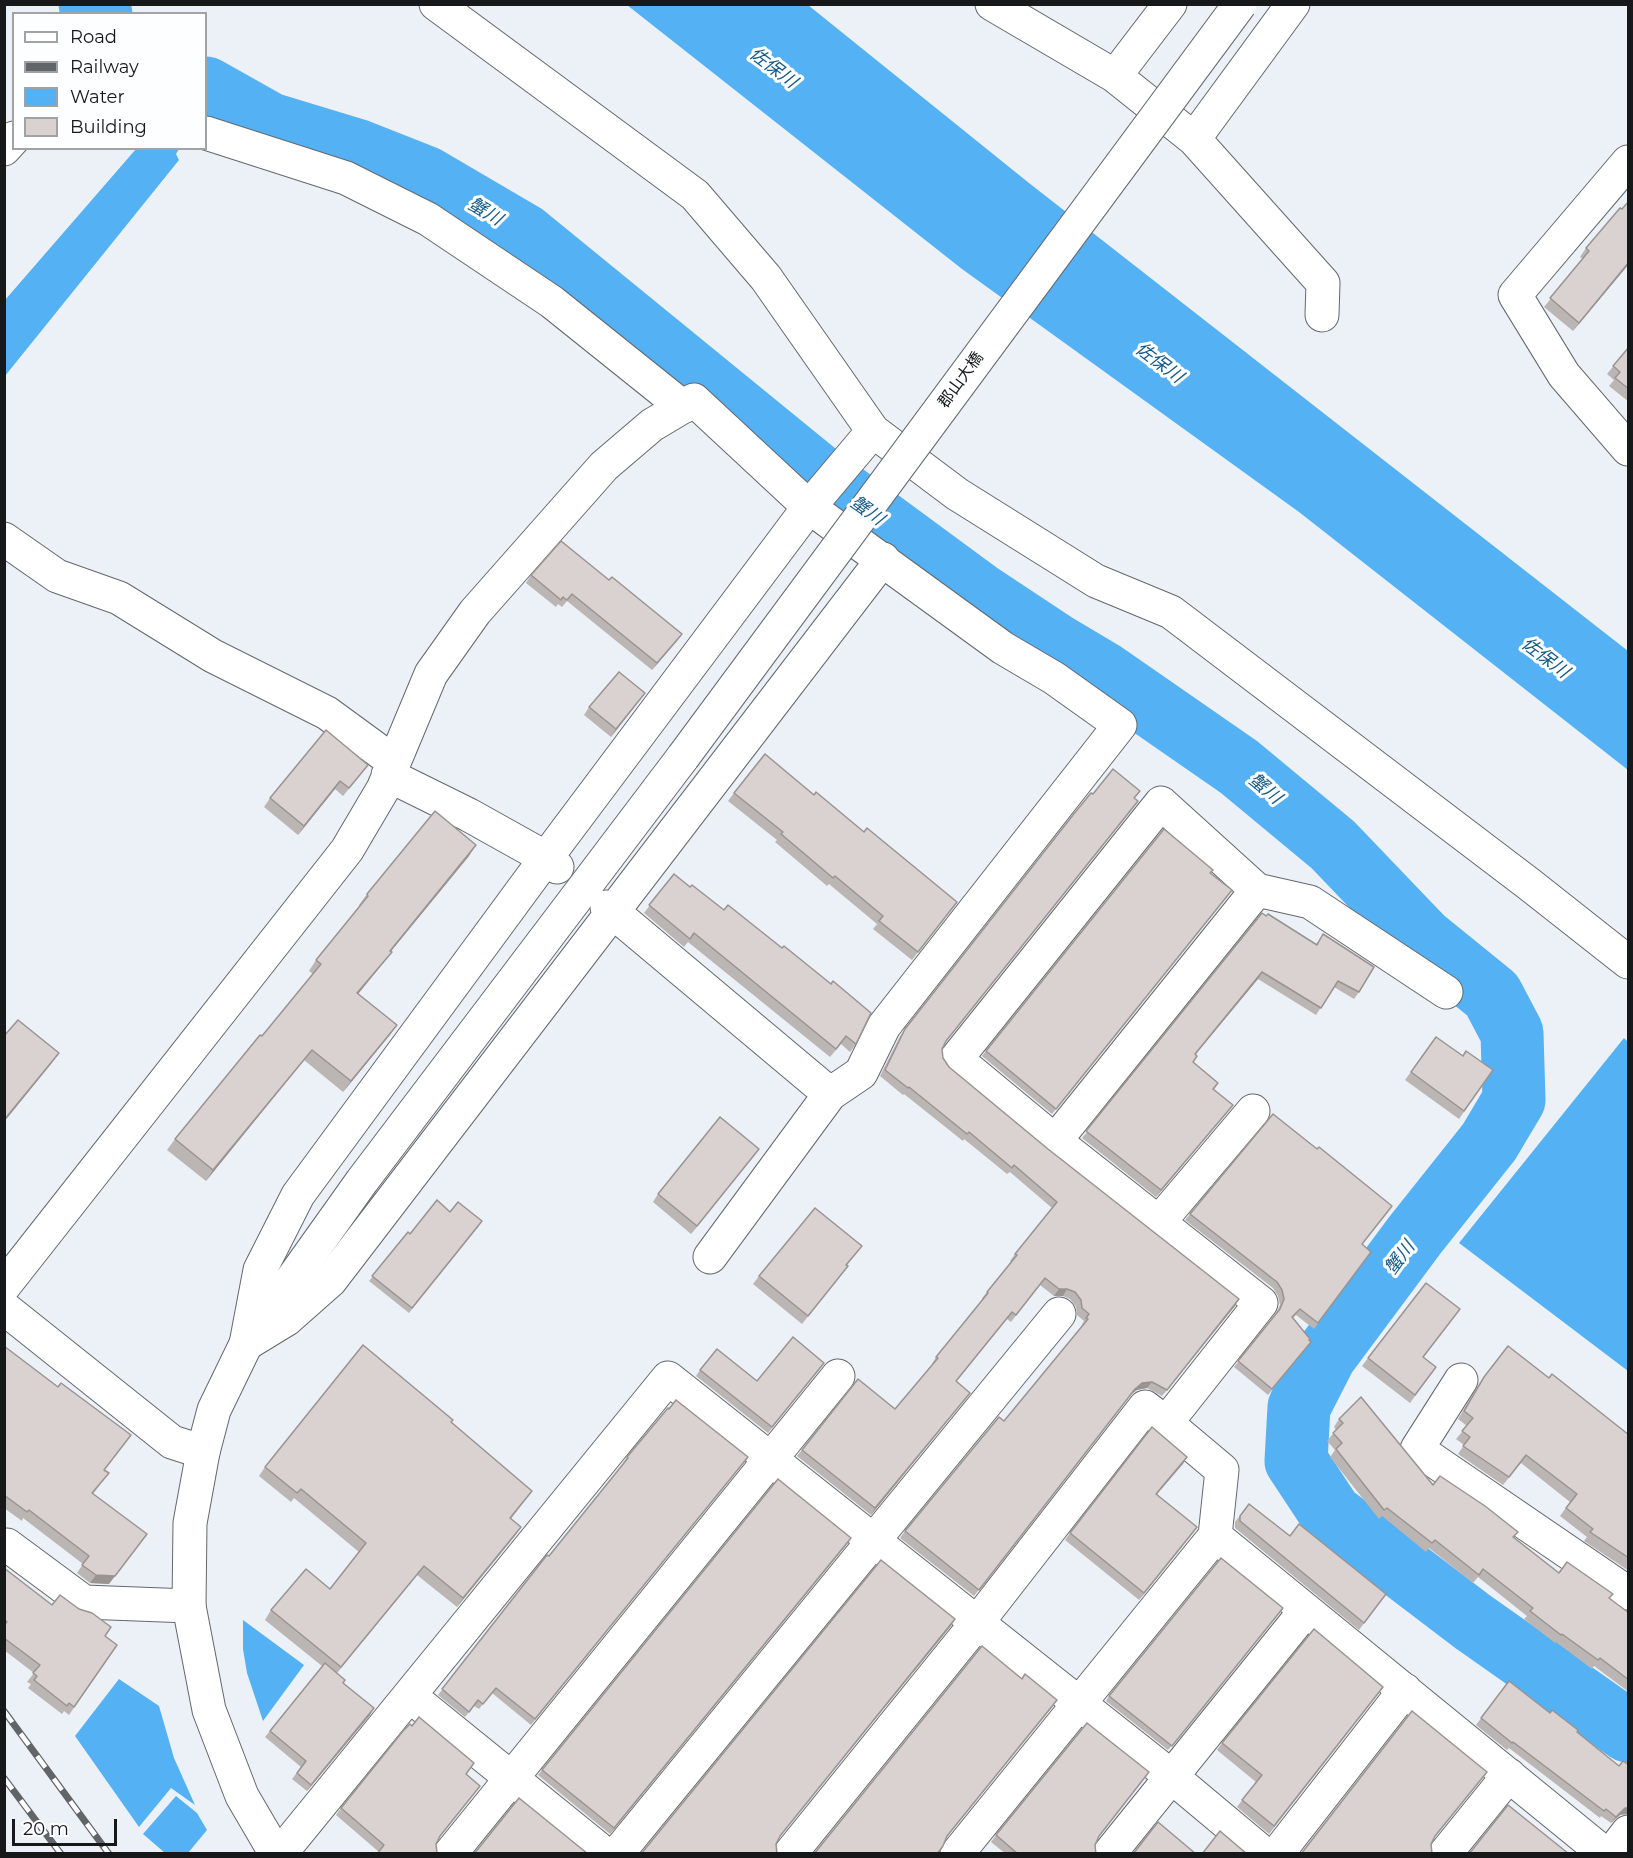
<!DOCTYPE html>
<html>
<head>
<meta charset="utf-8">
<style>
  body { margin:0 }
  #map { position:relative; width:1633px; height:1858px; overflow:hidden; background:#ecf1f7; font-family:Montserrat,sans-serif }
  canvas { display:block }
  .frame { position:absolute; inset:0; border:6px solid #17181a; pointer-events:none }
  .legend { position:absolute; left:12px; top:12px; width:195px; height:138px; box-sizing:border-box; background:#fdfeff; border:2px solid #a1a2a3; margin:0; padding:8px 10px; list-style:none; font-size:18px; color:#17181a }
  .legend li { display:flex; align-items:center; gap:12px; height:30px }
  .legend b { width:30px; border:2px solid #a1a2a3 }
  .scale { position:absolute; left:12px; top:1819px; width:105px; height:27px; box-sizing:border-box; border:3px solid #17181a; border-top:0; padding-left:8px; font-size:18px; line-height:21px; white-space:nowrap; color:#17181a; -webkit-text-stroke:4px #fdfeff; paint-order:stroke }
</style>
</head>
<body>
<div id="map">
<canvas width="1633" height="1858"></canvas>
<div class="frame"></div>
<ul class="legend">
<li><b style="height:8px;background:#fff"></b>Road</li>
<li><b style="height:8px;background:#626568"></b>Railway</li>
<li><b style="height:16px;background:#54b1f3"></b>Water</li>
<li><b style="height:16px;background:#dad2d0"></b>Building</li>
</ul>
<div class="scale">20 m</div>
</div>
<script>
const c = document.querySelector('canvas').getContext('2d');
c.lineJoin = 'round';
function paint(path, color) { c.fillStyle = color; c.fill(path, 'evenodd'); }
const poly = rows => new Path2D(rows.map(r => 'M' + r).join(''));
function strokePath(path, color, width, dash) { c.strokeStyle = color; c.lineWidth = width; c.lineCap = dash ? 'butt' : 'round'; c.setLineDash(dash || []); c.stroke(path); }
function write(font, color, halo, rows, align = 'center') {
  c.font = font + ' Montserrat,"Noto Sans JP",sans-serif'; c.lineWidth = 6; c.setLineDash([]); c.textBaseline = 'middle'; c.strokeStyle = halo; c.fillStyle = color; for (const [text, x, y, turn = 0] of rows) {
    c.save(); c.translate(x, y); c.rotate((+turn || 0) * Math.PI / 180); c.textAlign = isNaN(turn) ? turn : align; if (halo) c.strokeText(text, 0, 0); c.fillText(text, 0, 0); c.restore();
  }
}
paint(poly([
  [627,5,808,5,1029,183,1628,651,1628,770,1299,512,962,269],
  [136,149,179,149,176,154,179,160,5,376,5,300],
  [1624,1038,1628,1042,1628,1371,1459,1243],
  [243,1620,304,1665,263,1721,247,1673,243,1649],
  [119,1679,159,1706,174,1758,195,1805,171,1788,139,1827,75,1736],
  [176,1796,197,1813,207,1830,188,1853,165,1853,143,1834]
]), '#54b1f3');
strokePath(poly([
  [90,4,101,14],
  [206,88,270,124,359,151,425,177,524,235,818,475,981,595,1055,644,1102,672,1239,767,1333,845,1423,939,1492,995,1512,1033,1514,1100,1489,1142,1415,1235,1325,1356,1299,1407,1296,1461,1331,1514,1473,1622,1628,1731]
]), '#54b1f3', 63);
const street = poly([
  [436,4,695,195,766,278,873,431,957,494,1096,581,1171,612,1529,884,1628,962],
  [992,4,1115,76,1170,4],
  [1293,4,1194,139,1323,283,1322,315],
  [1115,76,1194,139],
  [206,133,346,178,428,219,552,302,683,407],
  [4,149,14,138],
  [1628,162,1515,295,1564,375,1628,449],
  [4,539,57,576,119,598,213,656,327,713,394,762],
  [388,775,469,815,546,858,557,867],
  [607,907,830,1094],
  [1055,1141,1257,890],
  [1159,1222,1253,1111],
  [4,1286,347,850,383,789,431,674,475,612,604,466,652,425,694,400,809,507,1003,648,1054,678,1120,725,884,1026,861,1073,830,1094,710,1257],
  [4,1308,172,1442,203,1452],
  [246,1344,260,1270,298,1195,546,858,809,507,873,431],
  [246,1344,287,1319,330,1281,883,559],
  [1461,1380,1417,1449,1628,1593],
  [1166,1423,1261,1303,1055,1141,956,1059,1161,803,1257,890,1310,902,1446,992],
  [7,1545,84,1602,189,1606],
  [410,1696,605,1854],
  [280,1854,668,1378,1172,1777,1264,1854],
  [450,1854,838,1376],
  [617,1854,1059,1314],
  [790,1854,976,1624,1145,1407,1166,1423,1222,1470,1215,1536,1605,1854],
  [957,1854,1215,1536],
  [1109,1854,1306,1610],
  [1277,1854,1405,1690],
  [1445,1854,1509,1775],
  [1611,1854,1628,1832]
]);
const secondary = poly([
  [276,1854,242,1796,209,1710,189,1606,190,1523,203,1452,214,1410,246,1344,362,1181,683,757]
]);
strokePath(street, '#64686d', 35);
strokePath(secondary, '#64686d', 35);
strokePath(street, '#fff', 33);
strokePath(secondary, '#fff', 33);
const rail = poly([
  [4,1711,109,1854],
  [4,1778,61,1854]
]);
strokePath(rail, '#626568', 7);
strokePath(rail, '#fdfeff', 4.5, [14]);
const secondaryBridge = poly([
  [683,757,1240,4]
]);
strokePath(secondaryBridge, '#64686d', 35, []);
strokePath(secondaryBridge, '#fff', 33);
paint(poly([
  [1629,201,1629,264,1573,331,1544,307,1583,259,1580,257,1586,248],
  [1629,347,1629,402,1609,386,1614,380,1607,374],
  [531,575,609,580,682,634,652,670,567,601,562,607,558,604,556,607,526,583],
  [639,701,611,737,584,715,589,707],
  [362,773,343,796,335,789,298,835,264,807,270,798],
  [734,793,814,795,957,902,912,960,873,929,877,924,829,884,827,886,775,842,777,840,728,801],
  [1093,794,1135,798,1133,808,945,1042,942,1049,943,1058,949,1067,1235,1306,1162,1396,1147,1388,1137,1390,1130,1395,974,1596,900,1538,905,1531,1004,1421,1083,1326,1082,1325,1084,1321,1077,1315,1076,1307,1070,1299,1063,1296,1054,1296,1040,1285,1011,1322,1007,1319,956,1382,965,1399,871,1515,797,1456,802,1450,895,1409,933,1364,932,1364,936,1357,983,1299,982,1298,987,1292,1011,1262,1010,1261,1015,1254,1052,1208,1010,1172,1007,1174,964,1139,963,1141,904,1094,903,1095,880,1076,900,1036,905,1029],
  [469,856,391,951,384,962,358,994,397,1025,389,1036,343,1092,304,1060,206,1181,167,1150,175,1139,262,1036,313,974,309,971,316,960,360,906,359,905,367,894],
  [1210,873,1232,890,1052,1114,982,1056,986,1051],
  [674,874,856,1044,850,1052,841,1044,830,1057,688,942,684,947,644,913],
  [1266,916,1316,944,1323,934,1359,992,1354,999,1334,987,1316,1015,1258,979,1195,1055,1197,1056,1193,1062,1218,1083,1214,1090,1233,1105,1156,1197,1082,1138],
  [1436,1037,1463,1056,1493,1070,1459,1119,1405,1080],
  [753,1157,691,1234,653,1202,658,1194],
  [450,1212,479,1226,409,1313,369,1281,410,1234],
  [1388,1212,1362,1244,1371,1252,1314,1329,1296,1315,1293,1318,1311,1342,1268,1395,1234,1367,1276,1313,1280,1305,1278,1296,1273,1288,1185,1220,1190,1214],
  [856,1254,847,1265,842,1274,802,1324,753,1284,759,1276],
  [1460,1309,1423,1358,1436,1367,1410,1403,1362,1366,1368,1358],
  [4,1346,105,1470,109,1473,93,1494,109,1584,90,1583,77,1573,83,1564,23,1518,22,1521,4,1508],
  [824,1363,768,1433,696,1376,700,1370,757,1381],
  [1484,1377,1549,1378,1629,1435,1629,1571,1584,1541,1587,1537,1560,1516,1570,1502,1521,1463,1503,1485,1458,1454,1464,1445,1456,1439,1467,1426,1458,1419],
  [1339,1419,1433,1485,1514,1537,1559,1573,1610,1599,1629,1613,1629,1692,1594,1666,1592,1669,1556,1642,1555,1643,1524,1619,1527,1616,1478,1577,1473,1583,1429,1548,1426,1552,1382,1516,1379,1519,1330,1457,1335,1450,1327,1441,1336,1430,1334,1427],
  [451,1422,532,1491,511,1519,521,1527,457,1607,417,1575,337,1673,343,1683,370,1715,307,1791,292,1779,301,1767,265,1737,322,1666,265,1620,271,1610,330,1589,359,1552,294,1498,291,1502,259,1476,265,1467],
  [627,1457,744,1462,531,1725,492,1693,479,1709,474,1706,465,1717,438,1695,624,1463,623,1463],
  [1187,1457,1157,1494,1192,1534,1139,1600,1065,1540,1070,1533],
  [1249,1504,1290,1536,1386,1594,1359,1630,1235,1528,1235,1522],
  [847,1544,610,1834,538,1775,542,1770],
  [4,1568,52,1605,105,1636,117,1645,69,1715,64,1711,62,1714,28,1688,31,1684,27,1682,34,1673,4,1650],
  [1283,1608,1168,1750,1106,1701,1109,1696],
  [1509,1681,1619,1766,1620,1815,1611,1823,1601,1816,1600,1818,1509,1748,1507,1750,1476,1725],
  [1378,1694,1269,1834,1237,1807,1256,1782,1217,1750,1222,1743],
  [412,1726,466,1774,476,1792,379,1852,336,1815,341,1808],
  [996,1835,1098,1838,1095,1845,1096,1854,1006,1854,991,1842]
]), '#bbb5b3');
paint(poly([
  [1629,262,1629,264,1573,331,1579,323],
  [682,634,677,641,652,670,657,663],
  [645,693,639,701,611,737,616,729],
  [340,781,335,789,298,835,304,826],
  [1138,801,1133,808,941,1047,946,1041],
  [476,845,469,856,383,961,390,951],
  [392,952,384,962,350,1004,357,993],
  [1262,972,1258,979,1190,1061,1195,1054],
  [397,1025,389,1036,343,1092,351,1081],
  [312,1050,304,1060,206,1181,213,1170],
  [59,1053,51,1064,4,1122,4,1120],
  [1233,1105,1228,1111,1156,1197,1161,1190],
  [759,1149,753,1157,691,1234,697,1226],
  [1059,1289,1067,1289,1063,1296,1054,1296],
  [1239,1299,1235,1306,1162,1396,1167,1390],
  [1152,1382,1147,1388,1137,1390,1130,1395,974,1596,1135,1389,1142,1383],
  [970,1393,965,1399,871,1515,875,1508],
  [1187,1457,1183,1464,1151,1501,1156,1494],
  [521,1527,514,1537,457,1607,463,1598],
  [1197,1527,1192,1534,1139,1600,1144,1593],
  [851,1538,847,1544,610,1834,614,1828],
  [141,1542,109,1584,90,1583,96,1575],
  [424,1566,417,1575,334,1676,341,1667],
  [955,1619,951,1626,775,1842,780,1836],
  [1057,1700,1053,1706,942,1842,947,1836],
  [374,1708,370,1715,307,1791,311,1785],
  [1625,1808,1629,1808,1629,1814,1620,1815,1611,1823,1616,1817]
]), '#999392');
const building = poly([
  [1629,201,1629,262,1579,323,1550,298,1589,251,1586,248,1620,208,1622,209,1629,201],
  [1629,347,1629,389,1615,378,1620,372,1613,366,1629,347],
  [561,541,609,580,612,577,682,634,657,663,572,594,567,600,563,597,561,600,531,575,561,541],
  [619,672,645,693,616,729,589,707,619,672],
  [326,730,368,765,349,788,340,781,304,826,270,798,326,730],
  [765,754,814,795,816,792,864,832,867,828,957,902,918,952,879,921,883,916,835,876,833,878,781,834,783,832,734,793,765,754],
  [1113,769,1140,791,1134,798,1138,801,946,1041,942,1049,943,1058,949,1067,1048,1149,1239,1299,1167,1390,1152,1382,1142,1383,1135,1389,979,1590,905,1531,999,1417,1004,1421,1088,1319,1086,1318,1089,1314,1082,1308,1081,1300,1075,1292,1067,1289,1059,1289,1045,1278,1016,1315,1012,1312,956,1381,970,1393,875,1508,802,1450,858,1379,895,1409,938,1358,936,1357,988,1293,987,1292,1017,1255,1015,1254,1057,1202,1014,1165,1012,1168,969,1132,967,1134,909,1087,908,1088,885,1070,905,1029,1073,815,1091,793,1093,794,1113,769],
  [435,811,476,845,390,951,392,952,357,993,397,1025,351,1081,312,1050,213,1170,175,1139,260,1035,262,1036,321,964,316,960,368,896,367,894,435,811],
  [1164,829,1213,870,1210,873,1232,890,1056,1109,986,1051,1164,829],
  [674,874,690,887,692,885,724,910,728,905,782,948,784,946,831,984,833,981,871,1013,856,1044,846,1036,836,1049,694,933,690,939,649,905,674,874],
  [1262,913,1266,916,1268,914,1317,945,1323,934,1374,967,1359,992,1338,981,1321,1008,1262,972,1195,1054,1197,1056,1193,1062,1218,1083,1213,1089,1233,1105,1161,1190,1086,1131,1262,913],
  [18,1020,59,1053,4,1120,4,1036,18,1020],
  [1436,1037,1463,1056,1466,1051,1493,1070,1464,1111,1411,1072,1436,1037],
  [1273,1114,1317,1149,1319,1147,1392,1206,1362,1244,1371,1252,1318,1323,1300,1309,1292,1317,1310,1339,1309,1340,1311,1342,1272,1389,1238,1361,1280,1309,1284,1299,1282,1290,1277,1282,1190,1214,1273,1114],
  [720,1117,759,1149,697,1226,658,1194,720,1117],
  [437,1200,450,1212,458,1202,482,1221,412,1308,372,1276,408,1232,410,1234,437,1200],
  [815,1208,862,1246,846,1265,848,1266,808,1316,759,1276,815,1208],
  [1426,1283,1460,1309,1423,1357,1436,1367,1415,1395,1368,1358,1426,1283],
  [793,1337,824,1363,772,1427,700,1370,717,1349,757,1381,793,1337],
  [363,1345,453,1420,451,1422,532,1491,510,1518,521,1527,463,1598,424,1566,341,1667,271,1610,306,1569,330,1589,366,1543,301,1489,297,1493,265,1467,363,1345],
  [4,1346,58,1387,61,1383,131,1435,104,1470,109,1473,92,1493,147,1534,115,1576,96,1575,82,1565,89,1556,29,1510,27,1512,4,1495,4,1346],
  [1508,1346,1549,1378,1552,1374,1629,1435,1629,1558,1590,1532,1593,1529,1566,1508,1577,1494,1526,1455,1509,1477,1463,1446,1470,1437,1462,1431,1473,1418,1464,1411,1484,1377,1508,1346],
  [1361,1397,1433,1485,1440,1476,1485,1506,1518,1532,1513,1537,1559,1573,1567,1562,1613,1594,1609,1598,1629,1613,1629,1680,1600,1658,1598,1660,1562,1634,1561,1635,1530,1611,1533,1608,1483,1569,1479,1575,1435,1540,1432,1543,1387,1508,1384,1510,1336,1449,1342,1443,1333,1433,1343,1423,1339,1419,1361,1397],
  [676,1400,748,1457,535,1719,496,1688,483,1704,478,1700,469,1712,442,1689,547,1555,549,1556,628,1458,627,1457,668,1408,669,1409,676,1400],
  [1152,1427,1187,1457,1156,1494,1197,1527,1144,1593,1070,1533,1152,1427],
  [778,1479,851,1538,614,1828,542,1770,778,1479],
  [1249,1504,1290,1536,1299,1524,1386,1594,1364,1623,1240,1521,1240,1516,1249,1504],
  [1221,1558,1283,1608,1172,1746,1109,1696,1221,1558],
  [881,1560,955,1619,780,1836,776,1844,777,1854,641,1854,881,1560],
  [4,1568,52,1605,60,1595,79,1609,92,1613,111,1627,105,1636,117,1645,74,1707,69,1703,67,1706,34,1680,37,1676,33,1673,40,1665,4,1638,4,1625,7,1622,4,1619,4,1568],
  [1314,1629,1383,1687,1274,1826,1242,1800,1262,1775,1222,1743,1314,1629],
  [982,1646,1022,1679,1025,1674,1057,1700,947,1836,943,1846,937,1854,814,1854,982,1646],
  [325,1663,345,1680,343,1683,374,1708,311,1785,297,1773,306,1761,270,1731,325,1663],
  [1509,1681,1550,1713,1552,1710,1578,1730,1577,1732,1619,1766,1623,1761,1629,1765,1629,1808,1625,1808,1616,1817,1606,1809,1604,1811,1513,1742,1512,1743,1481,1718,1509,1681],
  [1412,1711,1487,1772,1435,1836,1431,1844,1432,1854,1301,1854,1412,1711],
  [419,1717,474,1763,466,1774,480,1786,440,1836,436,1844,437,1854,377,1854,384,1845,341,1808,403,1731,410,1724,412,1726,419,1717],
  [1087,1723,1149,1772,1099,1836,1095,1845,1096,1854,1018,1854,996,1835,1087,1723],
  [519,1798,588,1854,474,1854,519,1798],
  [1508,1805,1569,1854,1469,1854,1508,1805],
  [1158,1822,1196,1854,1133,1854,1158,1822],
  [1220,1831,1247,1854,1202,1854,1220,1831]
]);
paint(building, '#dad2d0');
strokePath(building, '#999392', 1.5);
write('16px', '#17181a', '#fdfeff', [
  ["郡山大橋",961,380,-54]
]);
write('italic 18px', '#165a85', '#fdfeff', [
  ["佐保川",773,68,37],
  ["蟹川",485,212,31],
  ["佐保川",1159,363,37],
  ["蟹川",867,511,36],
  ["佐保川",1545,658,37],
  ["蟹川",1265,789,40],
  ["蟹川",1400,1258,-53]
]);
</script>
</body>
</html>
